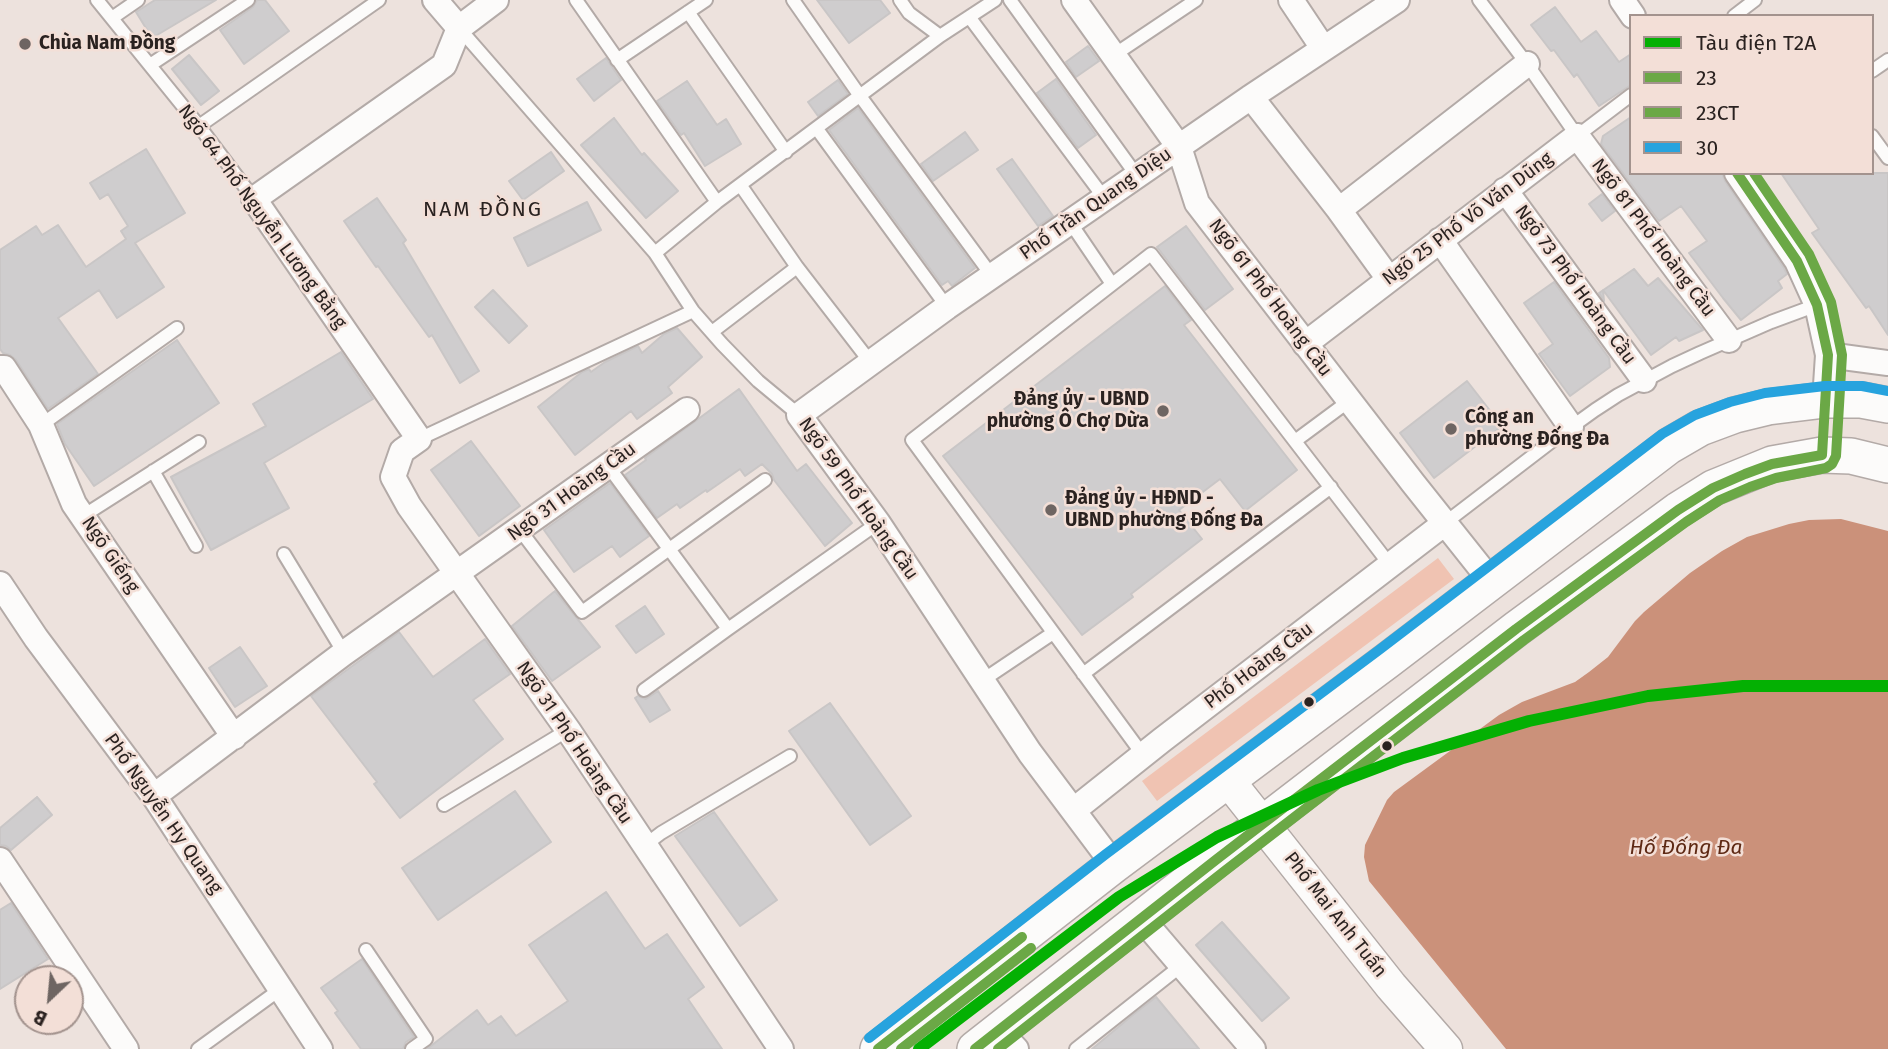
<!DOCTYPE html>
<html>
<head>
<meta charset="utf-8">
<style>
  body { margin:0 }
  #map { position:relative; width:1888px; height:1049px; overflow:hidden; background:#ede2dd; font-family:"Fira Sans",sans-serif }
  canvas { display:block }
  .legend { position:absolute; left:1629px; top:14px; width:245px; height:161px; box-sizing:border-box; background:#f3dfd7; border:2px solid #a3938e; margin:0; padding:9px 12px; list-style:none; font-size:21px; color:#2a2220 }
  .legend li { display:flex; align-items:center; gap:14px; height:35px }
  .legend b { width:35px; border:2px solid #a3938e }
  .north { position:absolute; left:14px; top:965px; width:70px; height:70px; box-sizing:border-box; background:#f3dfd7; border:2px solid #a3938e; border-radius:50%; rotate:206deg; font-size:19px; font-weight:700; line-height:28px; text-align:center; color:#2a2220 }
  .north::after { content:''; display:block; margin:auto; width:24px; height:32px; background:#6e6562; clip-path:polygon(50% 0,100% 100%,50% 72%,0 100%) }
</style>
</head>
<body>
<div id="map">
<canvas width="1888" height="1049"></canvas>
<ul class="legend">
<li><b style="height:9px;background:#04b003"></b>Tàu điện T2A</li>
<li><b style="height:9px;background:#6ba846"></b>23</li>
<li><b style="height:9px;background:#6ba846"></b>23CT</li>
<li><b style="height:9px;background:#27a3de"></b>30</li>
</ul>
<div class="north">B</div>
</div>
<script>
const c = document.querySelector('canvas').getContext('2d');
c.lineJoin = 'round';
function paint(path, color) { c.fillStyle = color; c.fill(path, 'evenodd'); }
const poly = rows => new Path2D(rows.map(r => 'M' + r).join(''));
function strokePath(path, color, width, dash) { c.strokeStyle = color; c.lineWidth = width; c.lineCap = dash ? 'butt' : 'round'; c.setLineDash(dash || []); c.stroke(path); }
function write(font, color, halo, rows, align = 'center') {
  c.font = font + ' "Fira Sans",sans-serif'; c.lineWidth = 5; c.setLineDash([]); c.textBaseline = 'middle'; c.strokeStyle = halo; c.fillStyle = color; for (const [text, x, y, turn = 0] of rows) {
    c.save(); c.translate(x, y); c.rotate((+turn || 0) * Math.PI / 180); c.textAlign = isNaN(turn) ? turn : align; if (halo) c.strokeText(text, 0, 0); c.fillText(text, 0, 0); c.restore();
  }
}
paint(poly([
  [1438,558,1454,579,1157,801,1142,781]
]), '#f0c3b2');
paint(poly([
  [1841,519,1888,531,1888,1049,1506,1049,1369,881,1364,857,1365,845,1387,800,1394,792,1499,715,1522,702,1575,682,1589,672,1608,657,1635,621,1644,612,1690,573,1722,551,1747,537,1789,524,1809,520]
]), '#cb917a');
const building = poly([
  [155,0,216,0,152,38,136,12,155,0],
  [257,0,265,0,289,31,244,64,220,30,253,7,257,0],
  [817,0,880,0,890,13,849,43,817,0],
  [1555,7,1581,42,1596,31,1619,62,1631,54,1631,85,1599,106,1577,74,1574,77,1554,50,1551,51,1531,25,1555,7],
  [1088,46,1099,61,1076,77,1066,62,1088,46],
  [189,55,219,91,201,105,172,69,189,55],
  [606,58,621,80,594,101,577,79,606,58],
  [1056,79,1096,135,1078,148,1037,93,1056,79],
  [838,80,848,94,818,116,808,102,838,80],
  [687,81,717,125,726,119,741,144,705,166,684,133,681,135,657,101,687,81],
  [858,108,975,268,952,286,948,281,942,285,829,130,858,108],
  [1631,117,1631,173,1722,173,1725,181,1784,268,1787,274,1778,281,1782,288,1741,320,1723,298,1689,253,1707,241,1681,206,1659,221,1601,144,1603,136,1631,117],
  [614,118,642,155,644,153,678,191,646,218,581,145,614,118],
  [965,132,978,150,933,181,921,164,965,132],
  [146,149,185,213,135,243,164,287,117,318,99,290,58,318,98,374,48,409,16,360,10,355,3,353,0,349,0,250,36,226,42,235,58,225,86,267,126,239,121,231,128,226,108,194,100,199,90,183,146,149],
  [551,152,564,171,523,200,509,181,551,152],
  [1012,159,1053,216,1038,226,997,169,1012,159],
  [1781,173,1888,173,1888,335,1869,306,1866,308,1812,233,1819,229,1781,173],
  [1602,194,1615,211,1602,221,1589,204,1602,194],
  [377,198,406,240,403,243,479,371,460,383,432,335,429,337,378,266,376,267,344,221,377,198],
  [587,202,601,230,528,266,514,238,587,202],
  [1186,226,1233,289,1205,310,1157,247,1186,226],
  [1634,269,1648,286,1658,278,1703,330,1679,341,1676,337,1651,355,1603,290,1604,301,1599,293,1634,269],
  [1554,282,1609,358,1610,367,1570,396,1539,354,1553,344,1524,303,1554,282],
  [1165,286,1191,320,1184,325,1297,470,1245,511,1220,479,1179,510,1202,539,1131,594,1133,597,1082,635,943,456,1165,286],
  [493,290,527,326,509,343,475,307,493,290],
  [677,328,702,357,668,387,672,393,637,419,631,411,575,455,538,407,582,372,589,369,591,372,605,362,638,346,642,353,664,334,677,328],
  [177,340,219,403,94,486,65,444,57,424,177,340],
  [341,352,373,399,264,463,289,508,211,550,171,477,266,426,253,404,341,352],
  [1467,381,1502,426,1434,478,1400,433,1467,381],
  [739,389,797,471,806,464,852,523,825,546,774,480,772,474,762,464,745,476,740,469,707,492,706,490,680,508,677,504,657,518,625,475,646,460,645,458,739,389],
  [471,441,520,506,479,536,431,470,471,441],
  [610,483,649,536,620,557,612,546,574,572,544,530,610,483],
  [555,591,600,647,552,681,512,626,555,591],
  [645,606,664,634,636,653,616,626,645,606],
  [399,632,433,677,485,639,510,674,473,700,503,739,400,818,374,784,377,782,311,696,399,632],
  [240,647,267,686,235,707,209,668,240,647],
  [658,691,670,710,650,722,635,698,638,696,646,699,658,691],
  [830,703,911,816,870,845,789,731,830,703],
  [515,791,551,842,438,920,402,868,515,791],
  [37,797,52,815,11,850,6,846,0,845,0,828,37,797],
  [714,812,777,900,740,926,675,836,714,812],
  [606,892,645,949,667,934,704,987,688,999,722,1049,427,1049,477,1010,488,1025,501,1016,516,1036,568,1001,529,945,606,892],
  [11,903,48,959,0,989,0,910,11,903],
  [1222,922,1289,998,1262,1021,1196,945,1222,922],
  [362,959,414,1037,406,1042,403,1049,361,1049,335,1013,338,1011,321,988,362,959],
  [1156,997,1199,1049,1092,1049,1134,1014,1156,997]
]);
paint(building, '#cfcdce');
strokePath(building, '#c9c6c6', 2);
const service = poly([
  [97,0,199,126,254,199],
  [576,0,717,202],
  [793,0,860,96,992,276],
  [900,0,909,13,940,36],
  [1010,0,1137,176],
  [1479,0,1527,64,1577,136,1631,95],
  [688,12,786,152],
  [1734,16,1755,0],
  [112,18,138,0],
  [970,18,1105,199],
  [459,28,655,253,693,311,722,344,758,381,799,415],
  [1114,55,1196,0],
  [617,60,706,0],
  [150,65,248,0],
  [1872,71,1888,60],
  [199,126,379,0],
  [817,129,947,307],
  [1872,136,1888,158],
  [741,186,797,267,871,363],
  [1070,222,1112,284],
  [655,253,717,202,940,36,995,0],
  [712,332,797,267],
  [41,425,177,328],
  [419,439,693,311],
  [1295,441,1349,401],
  [608,466,728,629],
  [153,471,196,546],
  [83,516,199,442],
  [1445,523,1552,441,1595,410,1618,395,1672,366,1700,353,1771,322,1817,305],
  [520,530,582,612,765,480],
  [284,554,344,653],
  [1083,674,1331,487],
  [983,680,1053,633],
  [644,690,728,629,878,523],
  [1143,755,912,440,1151,254,1390,565],
  [444,805,568,730],
  [644,846,661,833,790,756],
  [366,950,426,1039,412,1049],
  [198,1049,282,988],
  [1076,1049,1182,965]
]);
const minor = poly([
  [435,0,459,28],
  [496,0,459,28,444,65,254,199,419,439,402,451,393,477,409,506,568,730,781,1049],
  [1074,0,1179,147,1197,203,1413,483,1491,581],
  [1291,0,1323,48],
  [1622,0,1633,16],
  [1251,97,1339,210,1389,279],
  [1737,173,1797,261,1817,305,1828,355,1825,400],
  [1505,190,1644,380],
  [1339,210,1527,64],
  [1440,240,1571,427],
  [1305,344,1577,136,1729,340],
  [1828,355,1888,363],
  [0,368,4,368,41,425,74,504,234,737],
  [0,584,36,638,154,796,320,1049],
  [154,796,344,653,687,410],
  [1074,810,1162,740,1445,523],
  [0,860,126,1049],
  [1114,865,1030,753,878,523,799,415,947,307,1251,97,1397,0],
  [1142,919,1253,1049],
  [999,1031,1016,1049]
]);
const tertiary = poly([
  [1227,779,1391,986,1446,1049]
]);
const secondary = poly([
  [878,1049,1114,865,1387,661,1669,446,1700,428,1735,415,1768,407,1825,400,1861,400,1888,405],
  [975,1049,1217,859,1516,629,1678,510,1713,488,1772,464,1822,455,1851,456,1888,465]
]);
strokePath(service, '#b3aaa7', 16);
strokePath(minor, '#b3aaa7', 28);
strokePath(tertiary, '#b3aaa7', 35);
strokePath(secondary, '#b3aaa7', 38);
strokePath(service, '#fcfbfa', 12);
strokePath(minor, '#fcfbfa', 24);
strokePath(tertiary, '#fcfbfa', 32);
strokePath(secondary, '#fcfbfa', 35);
strokePath(poly([
  [878,1049,1022,937],
  [975,1049,1217,859,1516,629,1678,510,1713,488,1745,474,1772,464,1822,455,1828,355,1817,305,1797,261,1737,173]
]), '#6ba846', 10);
strokePath(poly([
  [901,1049,1031,948],
  [998,1049,1226,870,1524,640,1686,522,1720,500,1750,487,1776,478,1826,468,1832,464,1836,456,1842,355,1831,302,1809,254,1754,173]
]), '#6ba846', 10);
strokePath(poly([
  [869,1038,1106,854,1379,650,1662,434,1695,415,1730,402,1765,393,1825,386,1862,386,1888,391]
]), '#27a3de', 10);
strokePath(poly([
  [919,1049,1119,897,1217,837,1318,790,1403,758,1529,721,1648,696,1743,686,1888,686]
]), '#04b003', 12);
for (const [x, y, r, color] of [
  [25,44,7,"#6e6562"],
  [1163,411,7,"#6e6562"],
  [1451,429,7,"#6e6562"],
  [1051,510,7,"#6e6562"],
  [1309,702,6,"#2a2220"],
  [1387,746,6,"#2a2220"]
]) { const dot = new Path2D(); dot.arc(x, y, r, 0, 2 * Math.PI); c.fillStyle = color; c.fill(dot); strokePath(dot, '#f3dfd7', 2.5); }
write('bold 19px', '#2a2220', '#f3dfd7', [
  ["Chùa Nam Đồng",39,44],
  ["Đảng ủy - UBND",1149,400,"right"],
  ["phường Ô Chợ Dừa",1149,422,"right"],
  ["Công an",1465,418],
  ["phường Đống Đa",1465,440],
  ["Đảng ủy - HĐND -",1065,499],
  ["UBND phường Đống Đa",1065,521]
], 'left');
write('19px', '#2a2220', '#f3dfd7', [
  ["Phố Trần Quang Diệu",1096,204,-35],
  ["Ngõ 64 Phố Nguyễn Lương Bằng",262,217,54],
  ["Ngõ 25 Phố Võ Văn Dũng",1468,219,-37],
  ["Ngõ 81 Phố Hoàng Cầu",1653,238,53],
  ["Ngõ 73 Phố Hoàng Cầu",1575,285,54],
  ["Ngõ 61 Phố Hoàng Cầu",1270,298,53],
  ["Ngõ 31 Hoàng Cầu",572,492,-36],
  ["Ngõ 59 Phố Hoàng Cầu",858,499,55],
  ["Ngõ Giếng",110,555,56],
  ["Phố Hoàng Cầu",1259,666,-37],
  ["Ngõ 31 Phố Hoàng Cầu",574,743,56],
  ["Phố Nguyễn Hy Quang",163,814,55],
  ["Phố Mai Anh Tuấn",1335,915,52]
]);
c.letterSpacing = '2px';
write('21px', '#2a2220', '#f3dfd7', [
  ["NAM ĐỒNG",483,210]
]);
c.letterSpacing = '0px';
write('italic 21px', '#5e2914', '#f3dfd7', [
  ["Hố Đống Đa",1686,848]
]);
</script>
</body>
</html>
